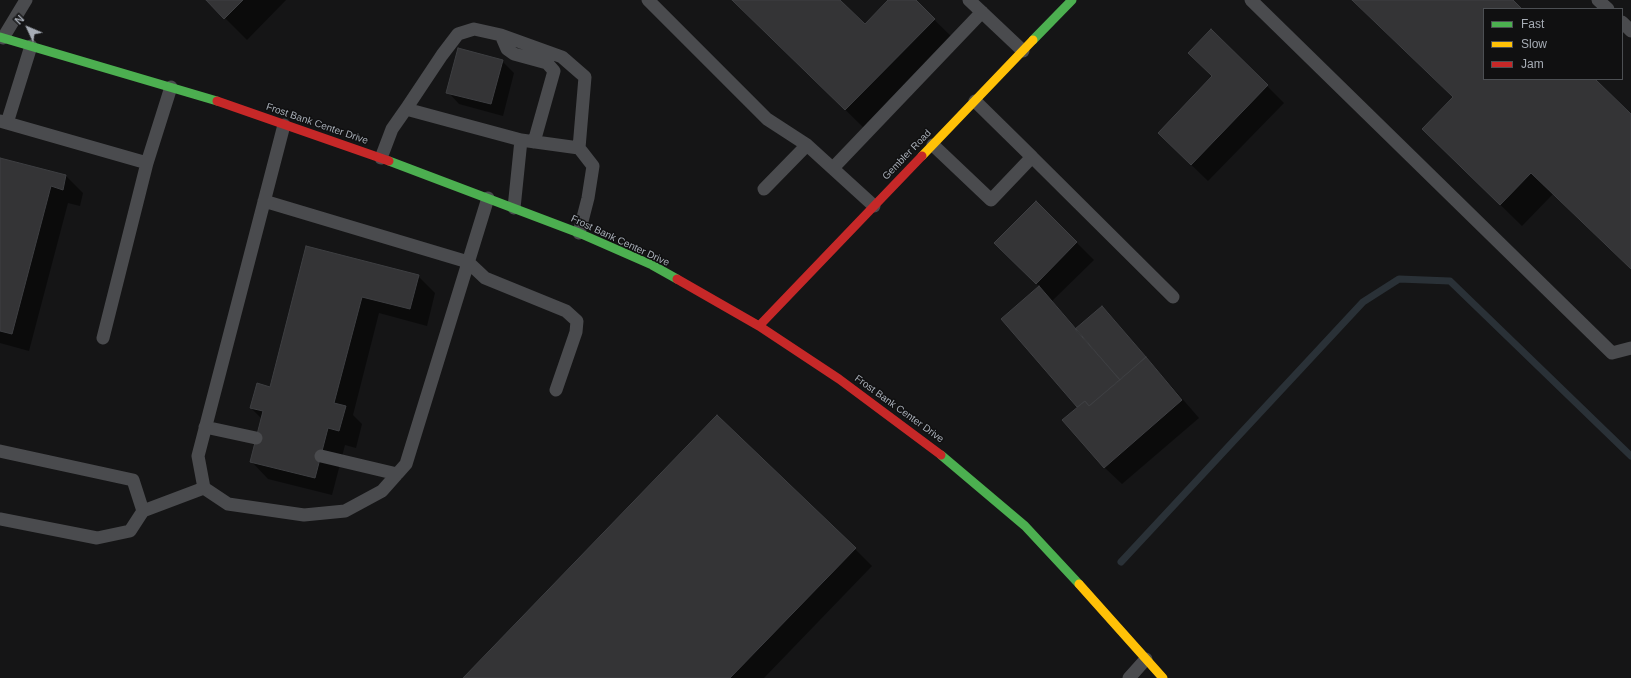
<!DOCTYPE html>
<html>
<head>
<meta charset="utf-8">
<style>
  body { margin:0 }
  #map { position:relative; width:1631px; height:678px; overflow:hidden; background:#151516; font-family:Arial,sans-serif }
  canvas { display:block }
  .legend { position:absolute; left:1483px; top:8px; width:140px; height:72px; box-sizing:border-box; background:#101011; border:1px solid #4c4f53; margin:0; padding:5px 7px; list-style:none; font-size:12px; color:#a7adb6 }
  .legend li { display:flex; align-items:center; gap:8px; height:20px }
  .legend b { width:20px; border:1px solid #4c4f53 }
  .north { position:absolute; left:8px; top:8px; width:40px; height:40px; -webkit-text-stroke:3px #101011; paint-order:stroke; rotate:314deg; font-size:11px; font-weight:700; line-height:16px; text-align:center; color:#a7adb6 }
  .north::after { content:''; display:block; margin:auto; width:14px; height:18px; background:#a7adb6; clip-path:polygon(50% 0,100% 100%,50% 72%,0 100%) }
</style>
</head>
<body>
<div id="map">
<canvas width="1631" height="678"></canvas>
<ul class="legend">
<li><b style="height:5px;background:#4caf50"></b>Fast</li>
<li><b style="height:5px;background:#ffc107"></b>Slow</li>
<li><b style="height:5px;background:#c62828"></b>Jam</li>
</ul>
<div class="north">N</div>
</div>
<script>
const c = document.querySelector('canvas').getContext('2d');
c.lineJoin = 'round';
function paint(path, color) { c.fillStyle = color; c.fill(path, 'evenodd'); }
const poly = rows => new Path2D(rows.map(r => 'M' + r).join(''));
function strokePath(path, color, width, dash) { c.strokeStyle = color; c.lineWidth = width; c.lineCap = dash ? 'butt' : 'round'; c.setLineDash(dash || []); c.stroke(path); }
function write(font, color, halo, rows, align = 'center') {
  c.font = font + ' Arial,sans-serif'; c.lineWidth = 3; c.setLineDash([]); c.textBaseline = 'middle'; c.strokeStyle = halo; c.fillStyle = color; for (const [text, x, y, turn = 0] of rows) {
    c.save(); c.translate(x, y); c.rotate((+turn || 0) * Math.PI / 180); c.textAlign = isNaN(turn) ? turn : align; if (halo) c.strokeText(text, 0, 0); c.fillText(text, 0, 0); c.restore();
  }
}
paint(poly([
  [207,0,286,0,247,40],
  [733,0,839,0,865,25,889,0,914,0,956,41,867,131],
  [1352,0,1511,0,1521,9,1484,9,1484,79,1593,79,1631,115,1631,269,1553,194,1522,226,1423,129,1454,98],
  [1189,53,1267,86,1284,103,1208,181,1176,150,1213,77],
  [502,61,514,73,503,116,459,104,448,92],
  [0,159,66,176,83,193,80,206,68,203,29,351,0,343],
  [1036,202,1094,260,1052,301,1077,329,1113,319,1199,418,1122,484,1104,467,1079,407,1002,319,1039,286,996,243],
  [307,247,418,276,435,293,427,326,379,313,353,415,362,424,356,448,345,445,332,495,268,479,251,461,262,419,251,408,270,388],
  [855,549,872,566,764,678,464,678]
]), '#0007');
strokePath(poly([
  [1121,562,1363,302,1399,279,1450,281,1631,456]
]), '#2a3137', 7);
const building = poly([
  [206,0,243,0,224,19,206,0],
  [732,0,840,0,865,24,888,0,916,0,935,19,845,110,732,0],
  [1352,0,1513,0,1522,9,1484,9,1484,79,1595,79,1631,114,1631,269,1531,173,1500,205,1422,129,1453,97,1352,0],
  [1211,29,1268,85,1191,165,1158,133,1212,76,1188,53,1211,29],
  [458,48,503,60,491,104,446,93,458,48],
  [0,158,66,175,63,190,51,186,12,334,0,331,0,158],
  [1036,201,1077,242,1036,284,994,243,1036,201],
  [306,246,419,275,410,309,362,297,334,403,346,406,339,431,328,428,315,478,250,462,263,411,250,408,257,383,270,387,306,246],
  [1039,286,1120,380,1089,406,1085,401,1077,407,1001,319,1039,286],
  [1102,306,1146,357,1120,380,1075,329,1102,306],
  [1146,357,1182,400,1104,468,1062,420,1085,401,1089,406,1146,357],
  [717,415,856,548,730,678,463,678,717,415]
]);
paint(building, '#343436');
strokePath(building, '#3e3f42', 1);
strokePath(poly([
  [648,0,767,119,807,145,874,206],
  [969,0,1023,51],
  [1251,0,1612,353,1631,348],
  [1598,0,1608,9],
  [1622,22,1631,31],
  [501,35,507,49,514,54,547,63,554,71,534,142],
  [3,38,26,0],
  [406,109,442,55,458,34,474,29,501,35,562,57,585,77,579,148,521,140],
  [0,121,147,163,171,87],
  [7,123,31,46],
  [284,125,198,456,204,488,228,504,304,515,345,511,382,491,406,464,488,198],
  [933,145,991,200,1032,157,975,101],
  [1032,157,1173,297],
  [381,158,392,129,406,109,521,140,514,208],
  [833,168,982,12],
  [764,189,807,145],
  [264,201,468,262,485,278,566,311,577,321,576,332,556,390],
  [579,233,588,198,593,166,579,148],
  [103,338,147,163],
  [205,427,256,438],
  [0,451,133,480,143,511],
  [321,456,397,474],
  [0,519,97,538,130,531,143,511,204,488],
  [1129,678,1146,659]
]), '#4a4b4e', 13);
strokePath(poly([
  [0,37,217,101],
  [1033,40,1072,0],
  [389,161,579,233,652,265,677,279],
  [941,455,1025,526,1079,584]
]), '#4caf50', 9);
strokePath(poly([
  [922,156,1033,40],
  [1079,584,1163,678]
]), '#ffc107', 9);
strokePath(poly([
  [217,101,389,161],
  [677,279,759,326,839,379,941,455],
  [759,326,922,156]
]), '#c62828', 9);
write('10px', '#a7adb6', '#101011', [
  ["Frost Bank Center Drive",317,124,19],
  ["Gembler Road",907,155,-46],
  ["Frost Bank Center Drive",620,241,25],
  ["Frost Bank Center Drive",899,409,36]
]);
</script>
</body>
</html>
